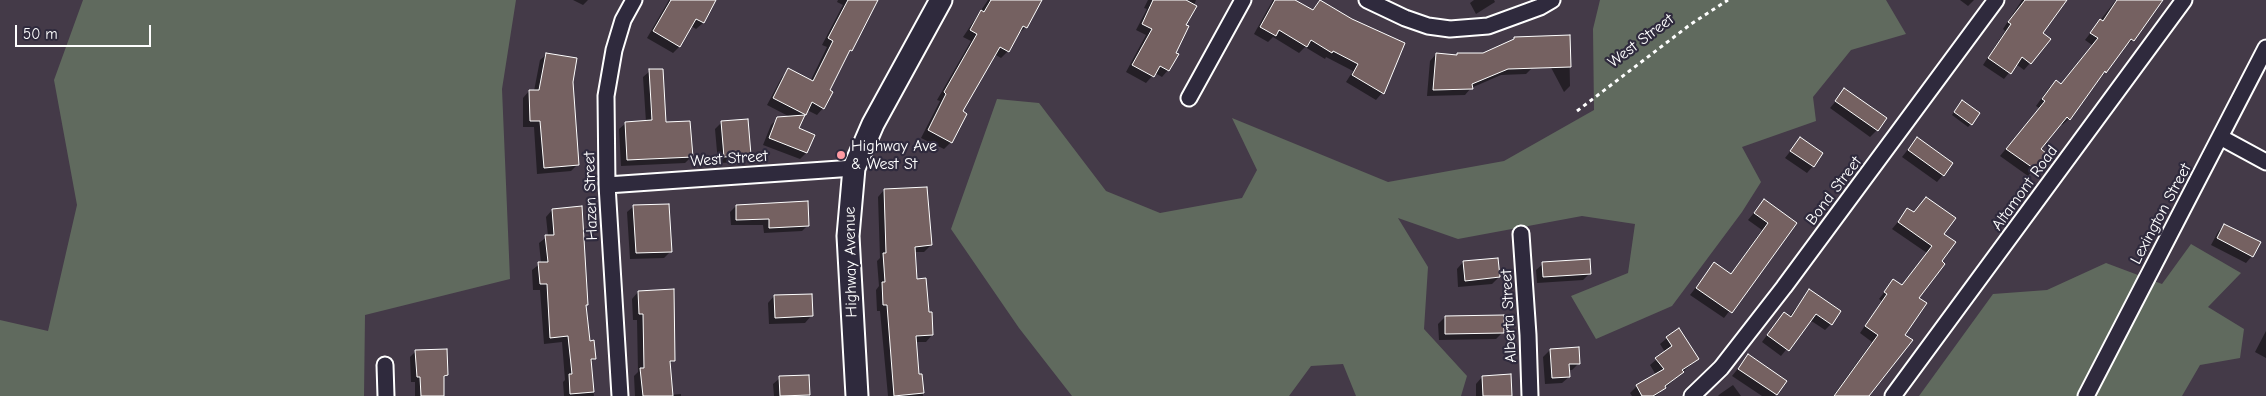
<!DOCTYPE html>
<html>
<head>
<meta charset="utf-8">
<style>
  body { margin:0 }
  #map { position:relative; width:2266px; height:396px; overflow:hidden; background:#443a48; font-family:"Comic Neue",sans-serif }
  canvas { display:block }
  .scale { position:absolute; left:15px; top:25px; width:136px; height:22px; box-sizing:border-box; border:2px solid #fff; border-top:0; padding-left:6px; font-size:15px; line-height:18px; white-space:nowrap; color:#fff; -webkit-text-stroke:4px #2f2a3d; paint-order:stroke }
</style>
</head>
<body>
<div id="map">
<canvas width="2266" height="396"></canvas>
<div class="scale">50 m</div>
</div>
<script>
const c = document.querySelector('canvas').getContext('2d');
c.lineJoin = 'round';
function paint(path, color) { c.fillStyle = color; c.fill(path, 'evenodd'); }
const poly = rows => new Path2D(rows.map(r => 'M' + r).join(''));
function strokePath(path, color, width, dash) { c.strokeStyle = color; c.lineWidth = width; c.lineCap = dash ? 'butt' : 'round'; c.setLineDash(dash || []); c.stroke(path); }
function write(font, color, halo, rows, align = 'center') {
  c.font = font + ' "Comic Neue",sans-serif'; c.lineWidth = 4.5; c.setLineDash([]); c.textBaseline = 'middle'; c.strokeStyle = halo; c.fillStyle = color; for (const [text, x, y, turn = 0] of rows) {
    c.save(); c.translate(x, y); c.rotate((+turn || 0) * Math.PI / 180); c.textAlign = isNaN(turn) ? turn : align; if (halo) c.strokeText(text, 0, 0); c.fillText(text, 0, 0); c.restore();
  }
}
paint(poly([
  [83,0,516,0,502,89,510,279,365,315,364,396,0,396,0,320,48,331,77,205,54,80],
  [1600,0,1886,0,1906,34,1851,50,1813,97,1816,121,1742,147,1761,182,1742,212,1672,306,1596,339,1571,296,1628,273,1635,224,1582,216,1458,239,1398,218,1428,267,1424,329,1467,376,1461,396,1356,396,1343,364,1311,366,1289,396,1072,396,1019,328,951,229,997,99,1039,103,1106,191,1160,213,1242,198,1257,170,1232,118,1388,182,1504,161,1594,110,1593,29],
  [2191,244,2241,273,2208,307,2244,329,2240,358,2200,365,2182,396,1919,396,1993,294,2047,290,2106,263,2162,284]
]), '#606a5e');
paint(poly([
  [573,0,588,0,583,5],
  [669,0,715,0,703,23,696,29,691,26,679,47,673,53,647,38],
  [838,0,877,0,851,50,845,55,828,91,823,108,817,115,807,110,802,117,797,129,813,135,806,153,800,159,763,145,771,125,778,118,792,118,767,105,782,77,789,70,810,82,827,47,822,45,843,5,837,2],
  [988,0,1040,0,1026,27,1018,34,1008,51,1001,58,994,54,961,112,951,142,944,149,921,138,940,101,937,100,971,41,963,37],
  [1148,0,1196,0,1168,70,1162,77,1155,73,1146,83,1126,72,1146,35,1136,30,1147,9,1144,8],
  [1273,0,1293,0,1311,11,1320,1,1382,93,1376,100,1346,82,1353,71,1326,57,1325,59,1305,47,1299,53,1273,37,1268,42,1254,34],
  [1474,0,1494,0,1495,2,1476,14,1470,3],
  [1960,0,1974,0,1968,6],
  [2022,0,2067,0,2041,33,2030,63,2024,70,2016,64,2004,79,1983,65,2005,31,2003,29],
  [2116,0,2161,0,2133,40,2125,46,2069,119,2062,125,2060,124,2039,149,2046,154,2028,176,2000,156,2039,108,2036,106,2049,88,2056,82,2060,85,2092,45,2085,40],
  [1569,36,1570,86,1564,92,1538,43],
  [547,54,572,82,577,165,571,171,537,174,534,127,523,127,523,98,529,91,534,91,540,60],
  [1436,54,1456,56,1458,54,1532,68,1526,74,1501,75,1471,88,1465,95,1427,96,1430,61],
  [650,71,665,124,692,156,685,163,621,166,619,129,626,123,646,122,643,77],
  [1845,90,1877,130,1870,137,1830,108],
  [1959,105,1971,124,1968,127,1952,115],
  [722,122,750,155,743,162,718,163,715,129],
  [1917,138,1943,175,1937,182,1902,157],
  [1800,139,1813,166,1807,173,1785,158],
  [884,190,931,245,924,252,914,252,916,280,932,335,926,342,915,342,918,376,921,376,923,396,888,396,880,311,877,311,876,290,879,286,877,261,880,258,878,197],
  [1764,201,1796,224,1724,318,1690,295,1714,264,1730,275,1762,230,1748,220],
  [634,206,671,251,664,258,630,259,627,212],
  [736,206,808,225,802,231,764,233,763,225,731,225,730,212],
  [552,210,587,305,585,307,589,342,594,359,590,363,594,396,564,396,563,382,565,380,562,342,544,344,540,290,533,290,532,270,541,263,539,243,548,236,546,217],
  [1908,210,1942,234,1904,335,1867,396,1833,396,1872,342,1860,333,1882,301,1879,299,1893,281,1901,286,1927,253,1892,229],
  [2224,225,2252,256,2246,263,2211,245,2218,232],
  [1463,262,1499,277,1492,284,1458,287,1457,269],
  [1543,264,1590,273,1583,280,1537,283,1536,270],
  [1809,291,1831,324,1825,330,1810,320,1781,356,1762,342,1778,320,1789,317],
  [638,292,674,360,669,365,671,395,681,394,681,396,635,396,634,376,638,372,637,320,633,320,632,299],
  [774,296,811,316,805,323,769,324,768,303],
  [1445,317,1503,332,1496,339,1439,340,1438,324],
  [2266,331,2266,358,2255,352],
  [1667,338,1697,359,1656,396,1632,396,1630,393,1637,386,1656,375,1650,365,1665,352,1660,344],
  [1550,350,1579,363,1572,370,1568,370,1569,377,1562,383,1545,384,1543,357],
  [416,351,447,375,443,379,442,396,415,396,415,382,411,382,410,357],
  [1748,356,1785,381,1775,396,1762,396,1732,376],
  [808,376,809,396,774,396,773,384,780,378],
  [1482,377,1511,396,1476,396,1476,384],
  [1733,385,1741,396,1718,396,1720,394]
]), '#0007');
const building = poly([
  [671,0,716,0,704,23,696,19,680,47,653,31,671,0],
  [848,0,878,0,852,51,850,50,830,90,833,92,824,109,812,102,806,115,773,98,788,68,813,81,833,41,828,38,848,0],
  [991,0,1042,0,1027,28,1023,26,1009,52,1000,47,963,111,967,114,952,143,928,130,946,94,944,92,977,34,970,30,981,10,984,12,991,0],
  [1153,0,1186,0,1197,6,1186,25,1189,26,1176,53,1179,54,1169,71,1160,66,1154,77,1132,65,1152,29,1142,24,1153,0],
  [1275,0,1295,0,1313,10,1320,0,1352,19,1405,43,1384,94,1352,75,1358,64,1333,51,1332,53,1311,40,1307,47,1279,30,1276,36,1260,27,1275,0],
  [2025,0,2067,0,2043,33,2051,39,2031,64,2022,57,2011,74,1988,58,2011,24,2008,22,2025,0],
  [2117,0,2163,0,2134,41,2131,39,2106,73,2105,71,2070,120,2067,117,2041,149,2047,154,2036,170,2006,149,2045,101,2042,99,2056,80,2061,84,2098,38,2090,33,2100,19,2103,21,2117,0],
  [1570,35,1571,67,1508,69,1472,84,1473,89,1433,90,1436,53,1457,55,1457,53,1483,53,1514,39,1514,37,1570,35],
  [546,53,577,58,573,82,579,165,544,168,540,121,530,121,529,90,539,90,546,53],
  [649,69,663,69,666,122,690,121,693,157,627,160,625,122,652,120,649,69],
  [1844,88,1887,118,1878,131,1835,101,1844,88],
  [1962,100,1980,113,1972,125,1954,112,1962,100],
  [805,115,799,128,815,135,807,153,769,138,777,117,805,115],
  [748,119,751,155,724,157,721,121,748,119],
  [1800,137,1823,153,1814,167,1790,151,1800,137],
  [1917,137,1953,163,1944,176,1908,150,1917,137],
  [927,187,932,245,915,247,917,279,926,278,929,312,932,312,933,335,916,336,919,374,922,374,924,393,894,396,887,305,883,305,882,282,885,282,883,253,886,253,884,189,927,187],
  [1926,197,1956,218,1944,234,1956,242,1942,261,1945,264,1919,298,1927,303,1905,335,1913,340,1869,396,1834,396,1878,335,1865,326,1887,294,1884,292,1893,279,1902,285,1932,246,1898,222,1907,208,1914,212,1926,197],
  [1764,199,1797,223,1732,313,1696,288,1714,262,1731,274,1768,223,1754,213,1764,199],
  [808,201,809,226,769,228,769,219,736,220,736,205,808,201],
  [669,204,672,252,636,253,633,205,669,204],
  [582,206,588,305,586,305,590,341,594,340,596,359,591,359,594,392,570,394,569,374,572,374,568,336,550,338,547,284,540,284,538,262,548,262,545,235,554,235,552,209,582,206],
  [2224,224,2261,242,2253,257,2217,238,2224,224],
  [1498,258,1500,277,1465,281,1463,261,1498,258],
  [1590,259,1591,274,1543,277,1542,262,1590,259],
  [674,289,675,361,670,361,673,396,643,396,640,368,644,368,643,314,639,314,638,291,674,289],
  [1809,289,1841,311,1832,325,1816,314,1789,351,1767,335,1784,312,1791,317,1809,289],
  [812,294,813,316,775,318,774,295,812,294],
  [1504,315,1504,333,1445,334,1445,316,1504,315],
  [1679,328,1699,359,1682,370,1684,372,1665,386,1666,388,1653,396,1642,396,1636,385,1664,369,1655,358,1672,346,1666,337,1679,328],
  [1579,347,1580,364,1569,364,1570,377,1552,378,1550,349,1579,347],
  [447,349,448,375,444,376,444,396,421,396,420,377,417,377,415,350,447,349],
  [1748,354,1787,381,1777,395,1738,369,1748,354],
  [1511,374,1512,396,1483,396,1482,376,1511,374],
  [809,375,810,395,780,396,779,376,809,375]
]);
paint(building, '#756161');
strokePath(building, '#fff', 1);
const minor = poly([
  [1367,0,1405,18,1428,26,1450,29,1488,26,1540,7,1552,0],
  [1189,98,1243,0],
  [2220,137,2266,162],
  [607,185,854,168],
  [1521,234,1528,335,1530,396],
  [385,365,386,396],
  [620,396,607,185,606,96,614,50,623,20,634,0],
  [1692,396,1721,368,1784,287,1996,0],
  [1893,396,2184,0],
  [2086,396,2266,48]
]);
const secondary = poly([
  [857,396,848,236,854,168,873,124,941,0]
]);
strokePath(minor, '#fff', 19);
strokePath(secondary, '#fff', 25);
strokePath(poly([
  [1577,111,1691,24,1728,0]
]), '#fff', 3, [4, 4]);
strokePath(minor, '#2f2a3d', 15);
strokePath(secondary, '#2f2a3d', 21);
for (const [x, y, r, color] of [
  [841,155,5,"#ff9aa2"]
]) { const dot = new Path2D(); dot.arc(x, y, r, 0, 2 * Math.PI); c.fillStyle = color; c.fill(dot); strokePath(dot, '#2f2a3d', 2); }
write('16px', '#fff', '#2f2a3d', [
  ["West Street",1641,41,-37],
  ["West Street",729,159,-4],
  ["Altamont Road",2025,188,-54],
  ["Bond Street",1834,191,-53],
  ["Hazen Street",591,196,-92],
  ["Lexington Street",2161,214,-62],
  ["Highway Avenue",851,262,-91],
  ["Alberta Street",1509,316,-93]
]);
write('16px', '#fff', '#2f2a3d', [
  ["Highway Ave",851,146],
  ["& West St",851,164]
], 'left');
</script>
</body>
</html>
